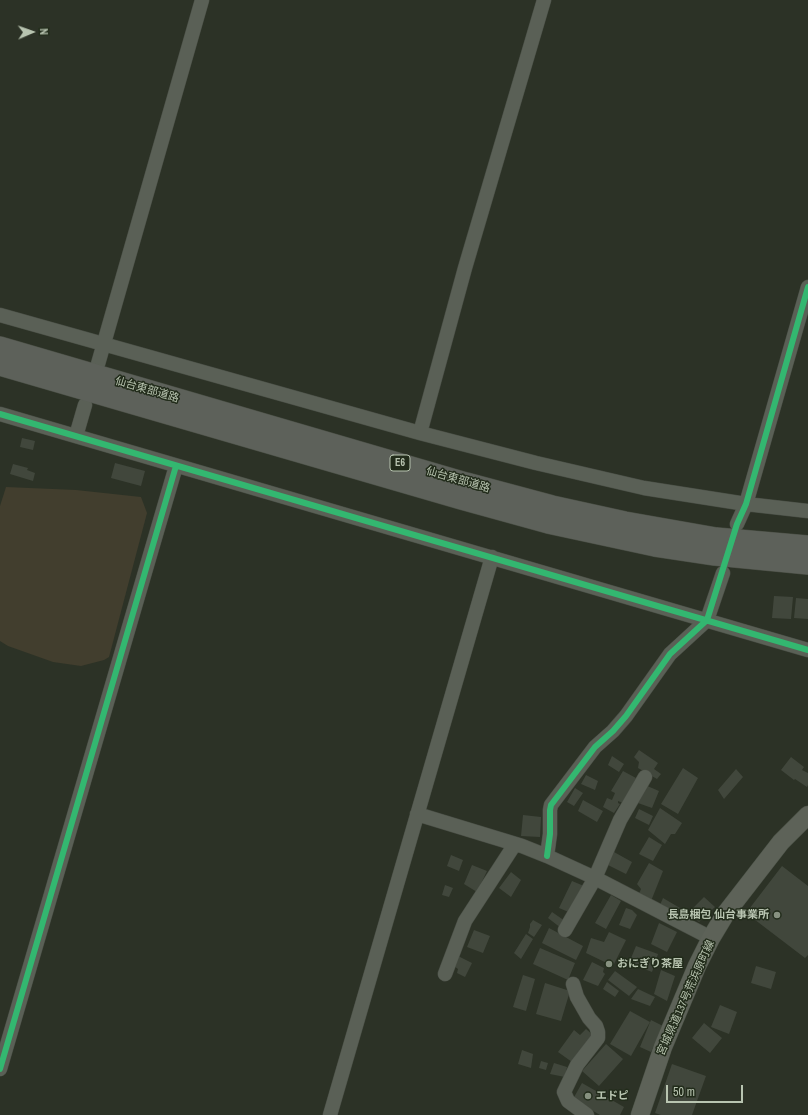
<!DOCTYPE html>
<html>
<head>
<meta charset="utf-8">
<style>
  body { margin:0 }
  #map { position:relative; width:808px; height:1115px; overflow:hidden; background:#2c3226; font-family:"Archivo Narrow",sans-serif }
  canvas { display:block }
  .north { position:absolute; left:12px; top:12px; width:40px; height:40px; -webkit-text-stroke:3px #222c1b; paint-order:stroke; rotate:88deg; font-size:11px; font-weight:700; line-height:16px; text-align:center; color:#b8c4b0 }
  .north::after { content:''; display:block; margin:auto; width:14px; height:18px; background:#b8c4b0; clip-path:polygon(50% 0,100% 100%,50% 72%,0 100%) }
  .scale { position:absolute; left:666px; top:1085px; width:77px; height:18px; box-sizing:border-box; border:2px solid #b8c4b0; border-top:0; padding-left:5px; font-size:12px; line-height:14px; white-space:nowrap; color:#b8c4b0; -webkit-text-stroke:3px #222c1b; paint-order:stroke }
</style>
</head>
<body>
<div id="map">
<canvas width="808" height="1115"></canvas>
<div class="north">N</div>
<div class="scale">50 m</div>
</div>
<script>
const c = document.querySelector('canvas').getContext('2d');
c.lineJoin = 'round';
function paint(path, color) { c.fillStyle = color; c.fill(path, 'evenodd'); }
const poly = rows => new Path2D(rows.map(r => 'M' + r).join(''));
function strokePath(path, color, width, dash) { c.strokeStyle = color; c.lineWidth = width; c.lineCap = dash ? 'butt' : 'round'; c.setLineDash(dash || []); c.stroke(path); }
function write(font, color, halo, rows, align = 'center') {
  c.font = font + ' "Archivo Narrow","Noto Sans JP",sans-serif'; c.lineWidth = 3; c.setLineDash([]); c.textBaseline = 'middle'; c.strokeStyle = halo; c.fillStyle = color; for (const [text, x, y, turn = 0] of rows) {
    c.save(); c.translate(x, y); c.rotate((+turn || 0) * Math.PI / 180); c.textAlign = isNaN(turn) ? turn : align; if (halo) c.strokeText(text, 0, 0); c.fillText(text, 0, 0); c.restore();
  }
}
paint(poly([
  [6,487,76,490,141,497,147,513,109,657,104,660,81,666,53,662,8,646,0,641,0,506]
]), '#423e2e');
paint(poly([
  [22,438,35,441,33,450,20,447],
  [115,463,145,471,141,486,111,478],
  [13,464,28,468,27,470,35,473,33,481,10,474],
  [774,596,793,597,791,619,772,618],
  [796,598,808,599,808,619,794,618],
  [639,750,658,763,654,769,661,774,657,779,638,768,639,762,634,757],
  [612,756,624,764,619,772,608,765],
  [791,757,804,767,802,770,808,773,808,785,807,787,795,779,794,780,781,770],
  [683,768,698,778,678,814,661,804],
  [736,769,743,777,724,799,718,790],
  [623,771,636,778,623,803,618,801,618,803,620,804,614,813,603,807,607,798,612,800,615,793,611,791],
  [586,775,598,781,595,790,581,784],
  [645,785,659,791,652,808,638,803],
  [575,788,583,793,574,806,567,802],
  [583,800,603,811,597,822,578,811],
  [660,808,682,823,675,834,671,834,665,844,648,830],
  [639,809,653,816,649,825,635,818],
  [523,815,541,817,540,837,521,836],
  [649,837,662,845,653,861,639,854],
  [614,852,632,862,626,874,608,865],
  [451,855,463,860,459,871,447,866],
  [649,863,663,871,651,901,638,896,641,889,637,884],
  [472,865,487,871,477,892,464,884],
  [782,866,808,886,808,955,805,958,746,913],
  [511,872,521,880,511,897,499,888],
  [572,881,584,886,571,913,559,908],
  [445,885,453,888,449,897,442,895],
  [611,895,621,901,606,929,595,923],
  [704,897,715,907,699,922,689,912],
  [663,898,680,908,678,916,660,905],
  [626,908,632,910,637,915,630,929,619,925],
  [552,912,565,921,561,928,548,918],
  [533,920,542,925,534,937,528,933,530,927,530,924],
  [659,923,677,932,667,952,651,944],
  [549,928,583,946,576,960,542,943],
  [474,930,490,936,483,953,467,947],
  [609,932,626,940,613,966,586,953,591,938,604,942],
  [526,934,533,939,521,959,514,953],
  [636,946,658,954,652,972,629,963],
  [540,948,575,963,568,980,533,964],
  [458,956,472,963,465,977,457,973,458,969,454,966],
  [592,962,604,968,603,972,605,974,598,986,583,980],
  [756,966,776,972,771,989,751,983],
  [661,970,675,976,667,1001,654,994],
  [615,971,637,987,629,996,608,980],
  [523,975,535,979,526,1011,513,1007],
  [607,982,619,991,615,997,603,989],
  [545,983,570,991,561,1021,536,1014],
  [638,989,655,997,650,1006,631,999],
  [720,1005,737,1012,729,1034,711,1027],
  [630,1011,650,1022,631,1056,610,1044],
  [651,1020,663,1026,651,1052,640,1047],
  [704,1023,722,1038,710,1053,692,1038],
  [586,1029,593,1035,572,1062,558,1052,574,1030,580,1035],
  [606,1044,623,1059,599,1086,582,1071],
  [522,1050,533,1054,531,1068,518,1064],
  [541,1061,548,1063,546,1070,539,1068],
  [554,1063,567,1067,565,1077,550,1074],
  [672,1064,706,1076,692,1115,661,1115,655,1113],
  [582,1083,624,1107,620,1115,600,1115,573,1099]
]), '#41473c');
const minor = poly([
  [0,315,420,433,536,463,644,488,746,504,808,511],
  [98,364,202,0],
  [0,414,808,650],
  [420,433,465,268,544,0],
  [76,436,85,405],
  [737,524,746,504,808,287],
  [417,814,522,846,547,856,595,878,711,938],
  [547,856,550,834,550,810,551,805,595,747,613,731,626,716,670,654,707,620,723,573],
  [565,930,595,878,620,820,645,777],
  [445,974,465,921,515,844],
  [573,984,577,997,589,1018,596,1026,598,1032,598,1038,577,1065,564,1092,568,1101,587,1115],
  [0,1069,176,466],
  [330,1115,492,557]
]);
const major = poly([
  [640,1115,663,1047,697,966,711,938,726,913,781,842,808,815]
]);
const highway = poly([
  [0,347,466,483,552,506,625,522,716,538,808,546],
  [0,365,461,499,548,523,655,546,715,555,808,564]
]);
strokePath(minor, '#484d44', 15);
strokePath(major, '#484f44', 19);
strokePath(highway, '#484d43', 22);
strokePath(minor, '#5a6056', 14);
strokePath(major, '#5d6258', 18);
strokePath(highway, '#5d615a', 21);
strokePath(poly([
  [0,414,808,650],
  [547,856,550,834,550,810,551,805,595,747,613,731,626,716,670,654,707,620,737,524,746,504,808,287],
  [0,1069,176,466]
]), '#33b770', 6);
for (const [x, y, r, color] of [
  [777,915,4,"#879180"],
  [609,964,4,"#879180"],
  [588,1096,4,"#879180"]
]) { const dot = new Path2D(); dot.arc(x, y, r, 0, 2 * Math.PI); c.fillStyle = color; c.fill(dot); strokePath(dot, '#222c1b', 1.5); }
for (const [x, y, w] of [
  [400,463,20]
]) { const box = new Path2D(); box.roundRect(x - w / 2, y - 8, w, 16, 3); c.fillStyle = '#222c1b'; c.fill(box); strokePath(box, '#b8c4b0', 1); }
write('bold 10px', '#b8c4b0', null, [
  ["E6",400,463]
]);
write('11px', '#b8c4b0', '#222c1b', [
  ["仙台東部道路",147,390,16],
  ["仙台東部道路",458,480,16],
  ["宮城県道137号荒浜原町線",686,998,-66]
]);
write('bold 11px', '#b8c4b0', '#222c1b', [
  ["長島梱包 仙台事業所",769,915,"right"],
  ["おにぎり茶屋",617,964],
  ["エドピ",596,1096]
], 'left');
</script>
</body>
</html>
